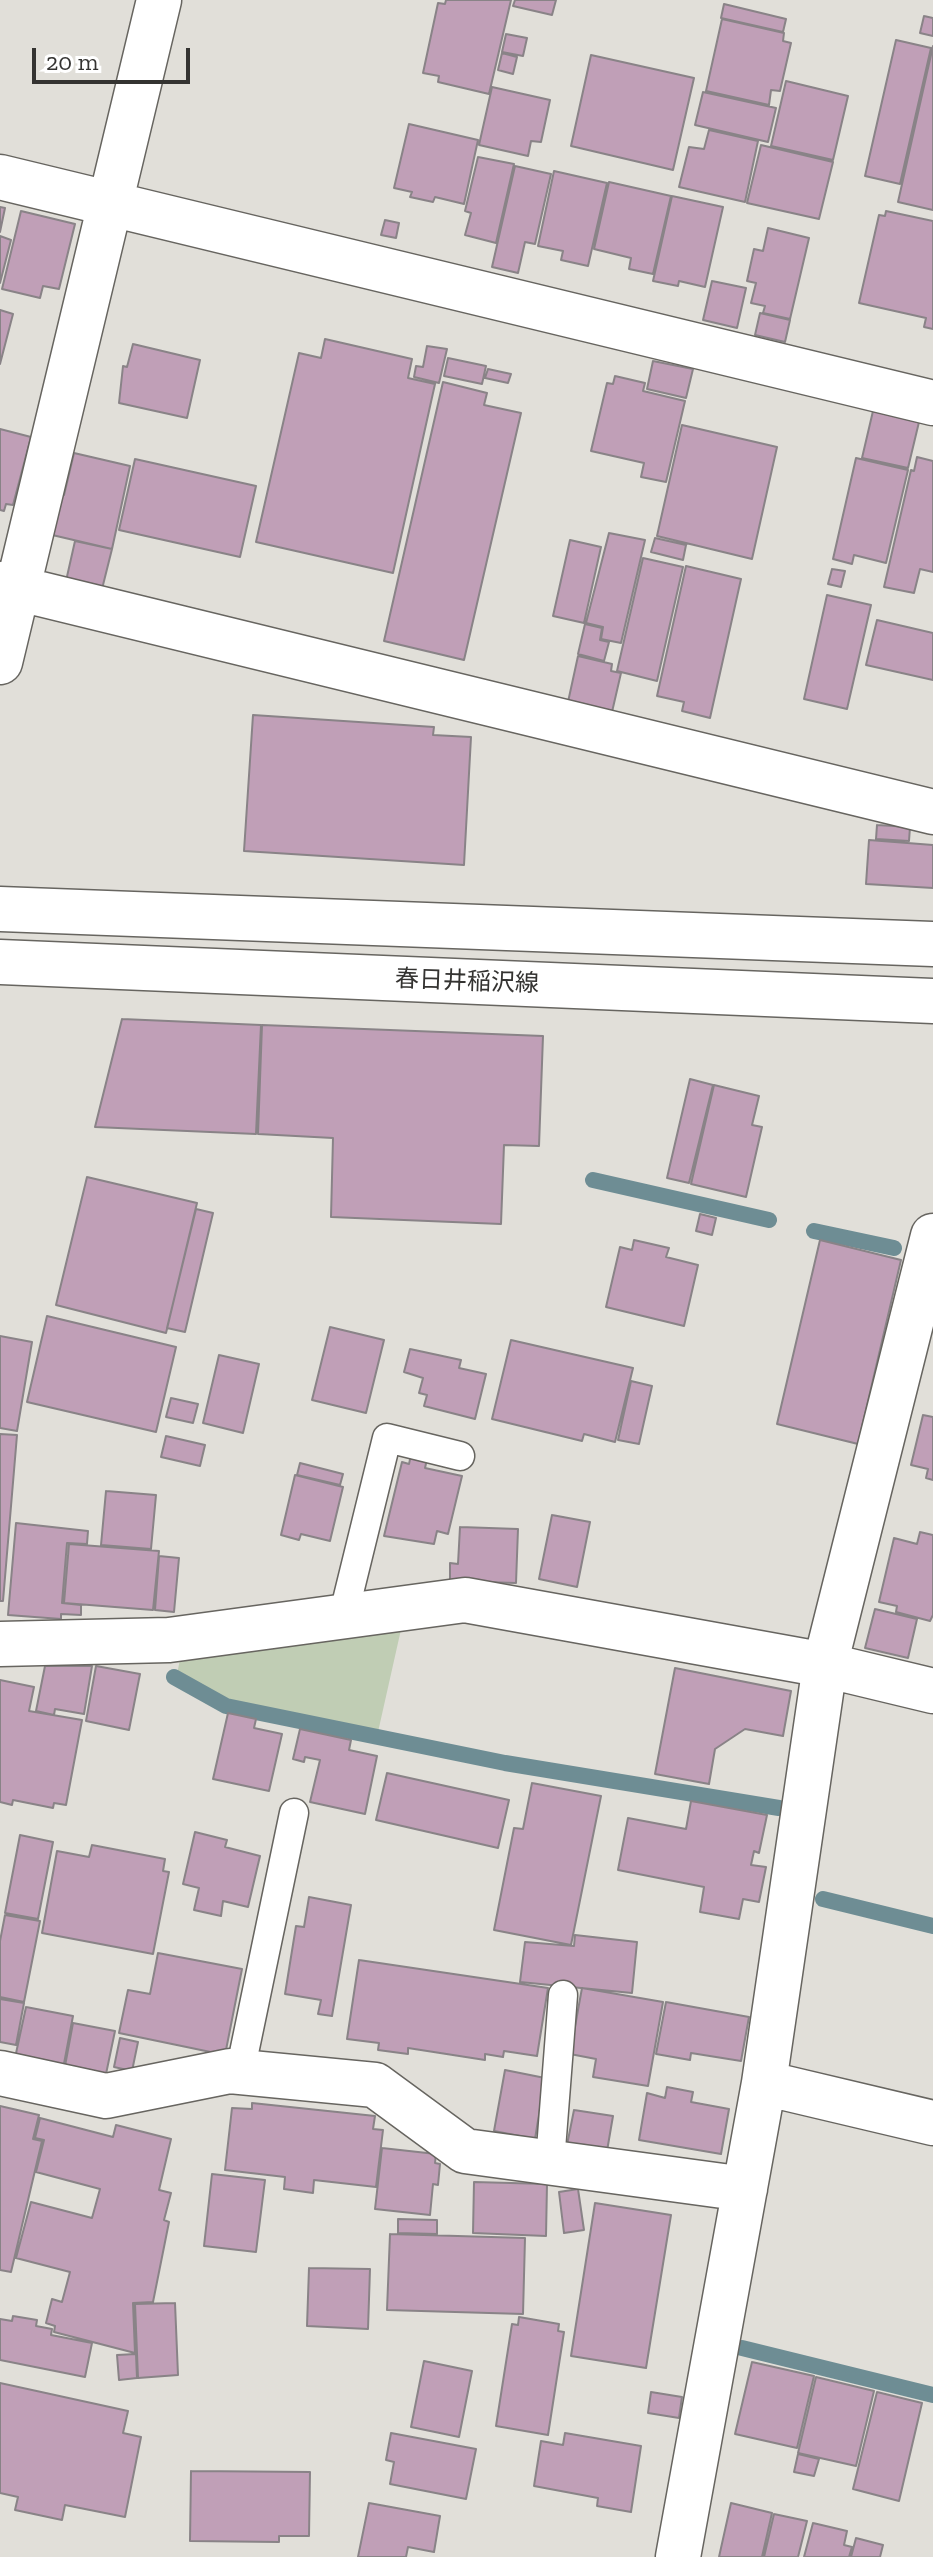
<!DOCTYPE html>
<html>
<head>
<meta charset="utf-8">
<style>
  body { margin:0 }
  #map { position:relative; width:933px; height:2557px; overflow:hidden; background:#e1dfd9; font-family:"Zilla Slab",serif }
  canvas { display:block }
  .scale { position:absolute; left:32px; top:48px; width:158px; height:36px; box-sizing:border-box; border:4px solid #343331; border-top:0; padding-left:10px; font-size:24px; line-height:28px; white-space:nowrap; color:#343331; -webkit-text-stroke:6px #fff; paint-order:stroke }
</style>
</head>
<body>
<div id="map">
<canvas width="933" height="2557"></canvas>
<div class="scale">20 m</div>
</div>
<script>
const c = document.querySelector('canvas').getContext('2d');
c.lineJoin = 'round';
function paint(path, color) { c.fillStyle = color; c.fill(path, 'evenodd'); }
const poly = rows => new Path2D(rows.map(r => 'M' + r).join(''));
function strokePath(path, color, width, dash) { c.strokeStyle = color; c.lineWidth = width; c.lineCap = dash ? 'butt' : 'round'; c.setLineDash(dash || []); c.stroke(path); }
function write(font, color, halo, rows, align = 'center') {
  c.font = font + ' "Zilla Slab","Noto Sans JP",serif'; c.lineWidth = 7; c.setLineDash([]); c.textBaseline = 'middle'; c.strokeStyle = halo; c.fillStyle = color; for (const [text, x, y, turn = 0] of rows) {
    c.save(); c.translate(x, y); c.rotate((+turn || 0) * Math.PI / 180); c.textAlign = isNaN(turn) ? turn : align; if (halo) c.strokeText(text, 0, 0); c.fillText(text, 0, 0); c.restore();
  }
}
paint(poly([
  [402,1625,378,1732,228,1700,177,1674,181,1655]
]), '#c0cdb4');
strokePath(poly([
  [593,1180,769,1220],
  [814,1231,894,1248],
  [174,1677,226,1706,505,1763,779,1808],
  [823,1899,933,1926],
  [742,2348,933,2395]
]), '#6e8d94', 16);
const building = poly([
  [446,0,511,0,489,94,438,82,439,76,423,73,438,3,445,4,446,0],
  [515,0,556,0,552,15,513,6,515,0],
  [724,4,786,19,783,32,721,18,724,4],
  [924,16,933,18,933,36,920,33,924,16],
  [722,19,784,33,783,41,791,43,780,91,771,90,769,105,706,91,722,19],
  [506,34,527,38,523,56,502,52,506,34],
  [896,40,931,48,900,184,865,176,896,40],
  [933,46,933,210,898,202,933,46],
  [502,53,517,57,513,74,498,70,502,53],
  [591,55,694,78,673,170,571,146,591,55],
  [786,81,848,96,833,160,771,146,786,81],
  [492,87,550,100,541,142,531,141,528,156,479,145,492,87],
  [703,92,776,108,768,142,695,125,703,92],
  [409,124,478,140,464,204,435,197,433,202,410,197,412,192,394,188,409,124],
  [709,130,758,141,745,202,679,187,689,147,704,149,709,130],
  [761,145,833,162,819,219,747,203,761,145],
  [478,157,514,164,496,243,465,235,471,213,465,211,478,157],
  [515,166,551,174,535,244,525,242,518,273,492,267,515,166],
  [554,171,607,183,588,266,561,260,563,251,538,246,554,171],
  [609,182,671,196,653,274,629,269,631,258,594,249,609,182],
  [672,196,723,207,705,287,679,281,678,286,653,281,672,196],
  [0,207,5,208,0,232,0,207],
  [21,211,75,224,59,289,43,286,40,298,2,289,21,211],
  [886,211,933,221,933,329,924,327,926,318,859,303,879,215,885,216,886,211],
  [385,220,399,223,396,238,381,235,385,220],
  [768,228,809,238,790,319,763,313,765,306,751,303,756,283,747,281,754,249,763,251,768,228],
  [0,236,11,240,0,283,0,236],
  [712,281,746,288,737,328,703,320,712,281],
  [0,310,13,314,0,364,0,310],
  [760,313,790,320,785,342,755,335,760,313],
  [325,339,412,359,408,378,435,384,393,573,256,542,299,353,321,358,325,339],
  [133,344,200,360,187,418,119,403,123,366,127,367,133,344],
  [427,346,447,349,439,383,414,377,416,366,423,367,427,346],
  [448,358,486,366,482,384,444,376,448,358],
  [653,361,693,369,686,398,647,389,653,361],
  [488,369,511,374,508,383,485,378,488,369],
  [615,376,645,383,643,391,685,401,666,482,641,477,644,463,591,451,607,383,613,384,615,376],
  [443,382,487,393,484,405,521,413,464,660,384,641,443,382],
  [873,411,919,422,908,468,862,458,873,411],
  [682,425,777,447,752,559,657,536,682,425],
  [0,429,31,437,13,505,6,504,4,511,0,510,0,429],
  [74,453,130,466,112,549,48,534,57,493,64,495,74,453],
  [917,457,933,461,933,572,920,569,914,593,884,587,911,470,914,471,917,457],
  [856,458,908,470,886,563,854,555,852,564,833,559,856,458],
  [135,459,256,486,240,557,119,530,135,459],
  [609,533,645,540,621,643,601,639,603,627,586,623,609,533],
  [655,538,686,545,683,560,651,552,655,538],
  [570,540,601,547,584,623,553,616,570,540],
  [75,541,112,549,102,589,66,581,75,541],
  [643,558,683,567,657,681,617,671,643,558],
  [686,566,741,579,710,718,682,711,684,702,657,696,686,566],
  [832,569,845,571,841,587,828,584,832,569],
  [827,595,871,605,847,709,804,699,827,595],
  [877,620,933,633,933,680,866,665,877,620],
  [585,624,602,628,600,640,609,642,604,661,578,654,585,624],
  [578,656,612,664,611,671,621,673,612,712,568,702,578,656],
  [253,715,434,727,433,735,471,737,464,865,244,851,253,715],
  [877,825,910,827,909,841,876,839,877,825],
  [869,840,933,845,933,888,866,884,869,840],
  [122,1019,261,1025,256,1134,95,1127,122,1019],
  [262,1025,543,1036,539,1146,504,1145,501,1224,331,1217,333,1138,258,1134,262,1025],
  [690,1079,713,1085,689,1183,667,1178,690,1079],
  [714,1085,759,1096,752,1125,762,1127,746,1197,691,1184,714,1085],
  [87,1177,197,1203,166,1333,56,1305,87,1177],
  [196,1209,213,1213,185,1332,167,1328,196,1209],
  [700,1214,716,1218,712,1235,696,1231,700,1214],
  [634,1240,669,1248,666,1257,698,1265,684,1326,606,1307,620,1247,632,1250,634,1240],
  [820,1240,901,1260,858,1444,777,1424,820,1240],
  [47,1316,176,1347,156,1432,27,1402,47,1316],
  [330,1327,384,1340,366,1413,312,1400,330,1327],
  [0,1336,32,1342,17,1431,0,1428,0,1336],
  [511,1340,633,1368,615,1442,584,1434,582,1441,492,1419,511,1340],
  [410,1349,461,1360,459,1368,486,1374,475,1419,424,1406,427,1395,419,1393,423,1378,404,1372,410,1349],
  [219,1355,259,1364,243,1433,203,1423,219,1355],
  [631,1381,652,1386,639,1444,618,1440,631,1381],
  [171,1398,198,1404,193,1423,166,1417,171,1398],
  [923,1415,933,1417,933,1480,926,1478,928,1469,911,1465,923,1415],
  [0,1434,17,1435,3,1601,0,1601,0,1434],
  [166,1436,205,1445,200,1466,161,1457,166,1436],
  [411,1455,427,1459,425,1468,462,1476,448,1534,437,1531,434,1544,384,1536,402,1462,409,1464,411,1455],
  [300,1463,343,1474,340,1485,297,1475,300,1463],
  [295,1475,343,1487,330,1541,301,1534,299,1540,281,1535,295,1475],
  [106,1491,156,1495,151,1549,101,1545,106,1491],
  [552,1515,590,1522,577,1587,539,1579,552,1515],
  [16,1523,88,1531,87,1544,67,1543,62,1603,81,1605,81,1615,61,1614,61,1619,8,1615,16,1523],
  [460,1527,518,1529,516,1583,450,1581,450,1563,458,1564,460,1527],
  [920,1532,933,1535,933,1615,930,1621,896,1612,897,1606,879,1602,894,1538,917,1544,920,1532],
  [69,1544,159,1551,153,1610,64,1603,69,1544],
  [159,1556,179,1558,174,1612,155,1610,159,1556],
  [875,1609,917,1619,908,1658,865,1648,875,1609],
  [45,1666,92,1666,84,1714,55,1709,54,1715,36,1711,45,1666],
  [96,1666,140,1674,129,1730,86,1721,96,1666],
  [675,1668,791,1691,783,1736,745,1729,715,1749,709,1784,655,1774,675,1668],
  [0,1680,34,1687,29,1711,82,1720,66,1805,54,1803,53,1808,13,1800,12,1805,0,1802,0,1680],
  [228,1713,256,1719,254,1728,282,1734,269,1791,213,1779,228,1713],
  [300,1729,351,1740,349,1750,377,1756,365,1814,310,1802,320,1760,305,1757,304,1762,293,1759,300,1729],
  [387,1773,509,1800,498,1848,376,1820,387,1773],
  [532,1783,601,1796,571,1945,494,1930,514,1828,523,1829,532,1783],
  [691,1801,767,1815,759,1853,754,1851,751,1865,766,1867,759,1902,743,1899,739,1919,700,1912,704,1887,618,1870,628,1818,686,1829,691,1801],
  [195,1832,227,1840,225,1847,260,1856,248,1907,223,1901,221,1916,194,1910,199,1888,183,1884,195,1832],
  [20,1835,53,1842,38,1919,5,1913,20,1835],
  [92,1845,165,1859,163,1871,169,1872,153,1954,42,1933,57,1851,89,1857,92,1845],
  [309,1897,351,1905,332,2016,318,2014,321,2000,285,1994,296,1926,304,1927,309,1897],
  [5,1915,40,1921,24,2002,0,1997,0,1941,5,1915],
  [575,1935,637,1942,632,1993,520,1982,525,1942,574,1946,575,1935],
  [158,1953,242,1969,225,2055,119,2033,128,1990,150,1994,158,1953],
  [359,1960,548,1988,537,2056,504,2051,503,2057,485,2054,485,2060,408,2048,408,2054,378,2050,379,2043,347,2039,359,1960],
  [582,1988,663,2002,648,2086,593,2077,596,2059,570,2054,582,1988],
  [0,1999,24,2003,16,2045,0,2042,0,1999],
  [666,2002,749,2017,741,2061,691,2053,690,2060,656,2054,666,2002],
  [26,2007,73,2016,63,2069,15,2058,26,2007],
  [73,2023,115,2031,106,2074,65,2066,73,2023],
  [120,2038,138,2042,132,2071,114,2067,120,2038],
  [505,2070,545,2078,535,2139,494,2131,505,2070],
  [667,2087,693,2092,691,2102,729,2109,721,2154,639,2140,647,2093,665,2098,667,2087],
  [252,2103,375,2116,373,2129,383,2130,376,2187,314,2180,313,2193,284,2189,285,2177,225,2170,232,2108,252,2109,252,2103],
  [0,2106,39,2115,33,2139,42,2141,11,2272,0,2270,0,2106],
  [574,2110,613,2116,607,2151,567,2145,574,2110],
  [40,2118,113,2137,116,2125,171,2139,159,2190,171,2193,164,2220,169,2222,153,2302,133,2303,135,2353,54,2332,55,2326,46,2323,52,2299,62,2302,70,2272,16,2258,31,2202,92,2218,100,2189,36,2172,44,2140,35,2138,40,2118],
  [382,2148,436,2154,435,2163,440,2164,438,2185,433,2184,430,2215,375,2209,382,2148],
  [212,2174,265,2180,256,2252,204,2246,212,2174],
  [474,2182,547,2184,546,2236,473,2233,474,2182],
  [578,2189,584,2230,564,2233,559,2192,578,2189],
  [595,2203,671,2215,646,2368,571,2356,595,2203],
  [398,2219,437,2220,437,2234,398,2233,398,2219],
  [390,2234,525,2238,523,2314,387,2310,390,2234],
  [309,2268,370,2269,368,2329,307,2326,309,2268],
  [175,2303,178,2375,138,2378,135,2304,175,2303],
  [13,2316,37,2320,36,2326,52,2329,51,2335,92,2343,85,2377,0,2360,0,2319,12,2321,13,2316],
  [519,2317,559,2324,558,2331,564,2332,548,2435,496,2426,512,2324,518,2325,519,2317],
  [136,2354,137,2378,119,2380,117,2355,136,2354],
  [424,2361,472,2371,459,2437,411,2427,424,2361],
  [752,2362,814,2376,797,2448,735,2434,752,2362],
  [816,2377,874,2391,856,2466,798,2453,816,2377],
  [0,2383,128,2411,123,2433,141,2437,125,2517,65,2505,62,2520,15,2510,18,2497,0,2493,0,2383],
  [651,2392,682,2397,679,2418,648,2413,651,2392],
  [877,2392,922,2403,899,2501,853,2489,877,2392],
  [391,2433,476,2449,466,2499,390,2484,394,2462,386,2460,391,2433],
  [565,2433,641,2446,631,2512,597,2506,598,2498,534,2486,541,2441,563,2445,565,2433],
  [798,2454,819,2459,814,2476,794,2472,798,2454],
  [191,2471,310,2472,309,2536,279,2536,279,2542,190,2541,191,2471],
  [369,2503,440,2516,434,2552,408,2547,406,2557,358,2557,369,2503],
  [731,2503,772,2513,762,2557,719,2557,731,2503],
  [774,2514,807,2521,798,2557,764,2557,774,2514],
  [813,2523,847,2531,844,2545,852,2547,849,2557,804,2557,813,2523],
  [856,2538,883,2545,880,2557,851,2557,856,2538]
]);
paint(building, '#c09fb7');
strokePath(building, '#898387', 2);
const lane = poly([
  [343,1617,387,1438,460,1456],
  [240,2072,294,1813],
  [550,2162,563,1995]
]);
const street = poly([
  [0,177,933,403],
  [0,584,933,812],
  [0,662,159,0],
  [0,1644,169,1640,465,1600,825,1665,933,1691],
  [0,2073,106,2096,230,2071,375,2085,465,2151,745,2189],
  [764,2083,933,2123],
  [678,2557,764,2083,825,1665,933,1236]
]);
const primary = poly([
  [0,909,933,944],
  [0,962,933,1001]
]);
strokePath(lane, '#676560', 31);
strokePath(street, '#676560', 47);
strokePath(primary, '#676560', 47);
strokePath(lane, '#fff', 28);
strokePath(street, '#fff', 44);
strokePath(primary, '#fff', 44);
write('24px', '#343331', '#fff', [
  ["春日井稲沢線",467,982,2]
]);
</script>
</body>
</html>
